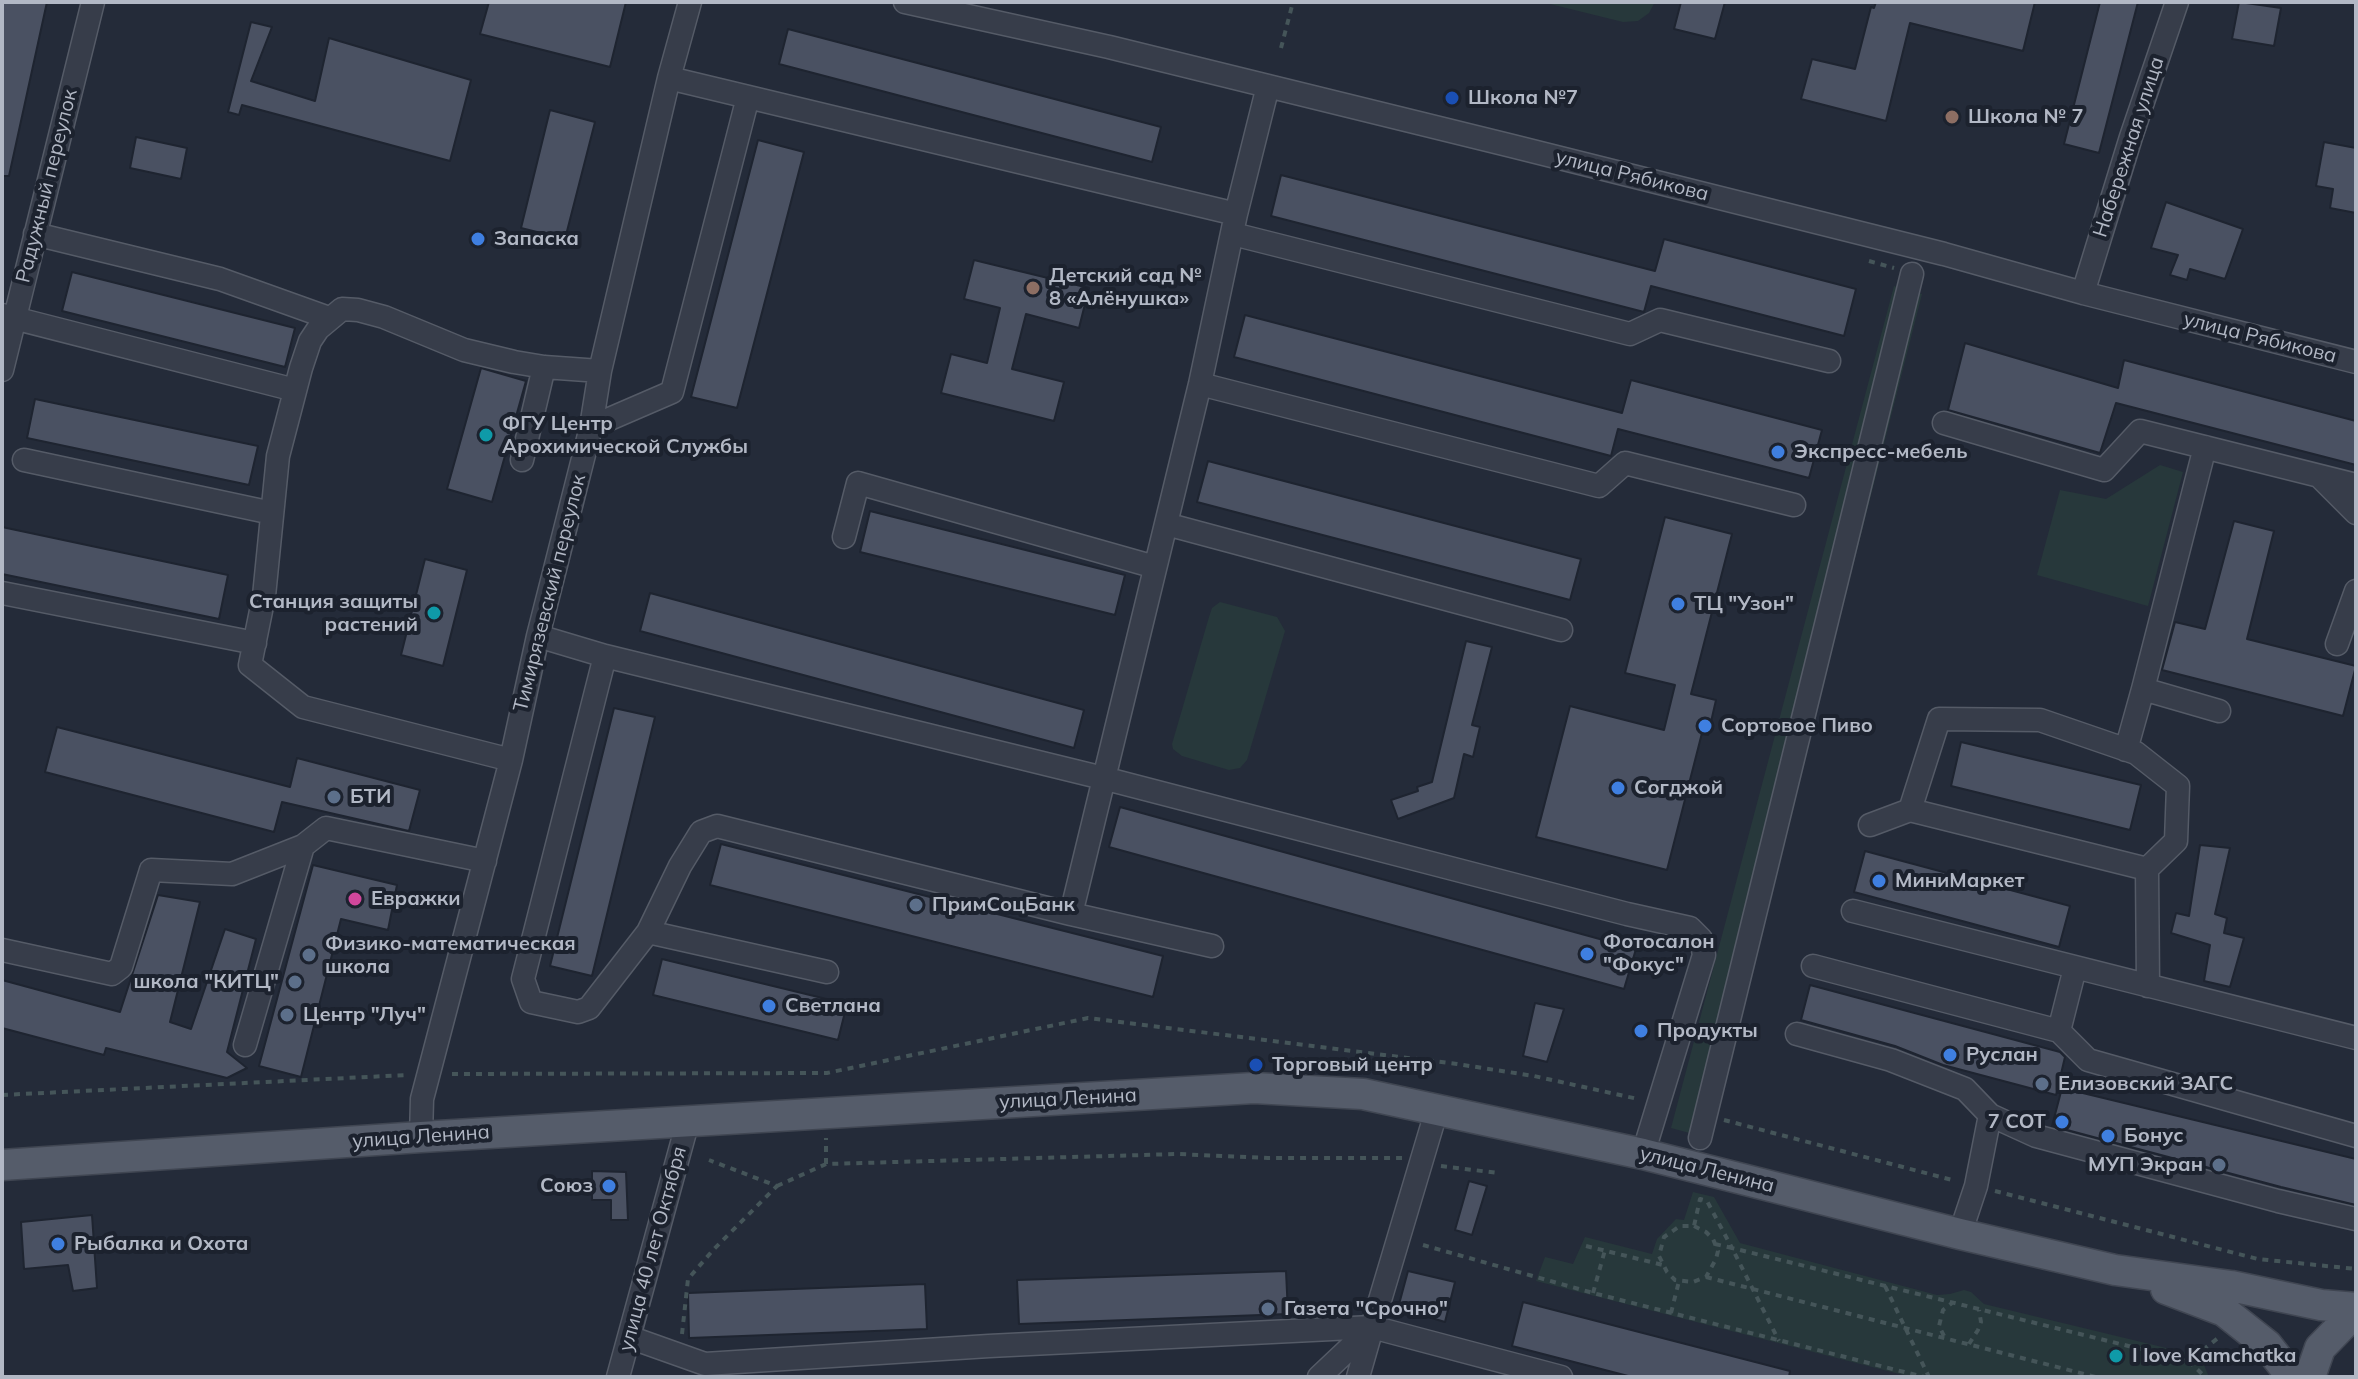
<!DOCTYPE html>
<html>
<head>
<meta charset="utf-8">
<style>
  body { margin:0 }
  #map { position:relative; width:2358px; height:1379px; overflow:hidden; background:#242b39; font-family:Mulish,sans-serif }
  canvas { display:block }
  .frame { position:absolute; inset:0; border:4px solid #b2b8c5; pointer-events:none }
</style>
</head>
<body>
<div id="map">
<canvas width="2358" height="1379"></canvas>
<div class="frame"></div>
</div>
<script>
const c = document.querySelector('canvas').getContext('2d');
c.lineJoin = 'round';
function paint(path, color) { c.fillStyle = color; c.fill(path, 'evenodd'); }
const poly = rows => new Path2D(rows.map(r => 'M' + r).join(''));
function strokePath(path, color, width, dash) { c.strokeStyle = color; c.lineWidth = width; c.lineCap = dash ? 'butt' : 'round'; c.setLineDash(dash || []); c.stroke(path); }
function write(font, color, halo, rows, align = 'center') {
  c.font = font + ' Mulish,sans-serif'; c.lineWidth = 8; c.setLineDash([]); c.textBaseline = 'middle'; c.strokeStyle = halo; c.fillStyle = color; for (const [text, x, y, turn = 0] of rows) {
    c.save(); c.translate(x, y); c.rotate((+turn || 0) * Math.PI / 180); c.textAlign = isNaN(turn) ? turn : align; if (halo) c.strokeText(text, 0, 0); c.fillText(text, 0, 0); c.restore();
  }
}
paint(poly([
  [1542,2,1655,2,1649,13,1638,21,1623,22],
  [1894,286,1922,294,1708,1138,1671,1128],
  [2160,465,2183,472,2148,606,2037,575,2060,490,2106,499],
  [1220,602,1277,617,1285,631,1247,760,1240,768,1229,770,1182,756,1173,749,1172,744,1209,617,1212,608],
  [1693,1192,1714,1197,1740,1243,1937,1295,1950,1294,1964,1290,1971,1292,1984,1304,2187,1353,2204,1365,2209,1377,1911,1377,1536,1281,1545,1257,1573,1264,1585,1237,1652,1254,1657,1239,1676,1219,1684,1220]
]), '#27383b');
const building = poly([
  [2,2,47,2,9,176,2,176,2,2],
  [489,2,626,2,610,67,480,34,489,2],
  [1681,2,1725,2,1715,39,1674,29,1681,2],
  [1876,2,2035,2,2023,51,1910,23,1886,121,1801,99,1812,59,1855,69,1871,7,1874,8,1876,2],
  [2100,2,2138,2,2099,153,2064,144,2100,2],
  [2239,2,2281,8,2274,46,2232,39,2239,2],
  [251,22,272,27,251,81,315,101,329,38,471,80,450,161,242,105,239,115,228,112,251,22],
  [788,29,1161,127,1152,162,779,64,788,29],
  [550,110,595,122,565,239,521,228,550,110],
  [136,137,187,148,181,179,130,168,136,137],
  [758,140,804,152,737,408,691,397,758,140],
  [2324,142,2356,148,2356,213,2330,208,2333,189,2316,186,2324,142],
  [1281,175,1655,271,1664,239,1856,289,1844,336,1651,286,1644,312,1271,216,1281,175],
  [2166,202,2243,229,2225,279,2190,269,2187,280,2170,275,2178,255,2151,248,2166,202],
  [974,260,1089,288,1079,328,1026,314,1012,369,1064,382,1054,421,941,393,951,354,987,363,1000,308,964,299,974,260],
  [72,272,295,328,285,367,62,311,72,272],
  [1245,315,1622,413,1631,380,1822,430,1809,478,1618,429,1611,456,1234,357,1245,315],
  [1965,343,2118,388,2124,360,2356,421,2356,465,2116,403,2100,453,1948,410,1965,343],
  [481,368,526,381,492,502,447,489,481,368],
  [35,399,258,446,249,485,27,438,35,399],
  [1208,461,1581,559,1570,600,1197,502,1208,461],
  [870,511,1125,575,1115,615,860,552,870,511],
  [1665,517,1732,534,1691,694,1716,700,1708,735,1702,733,1667,870,1536,837,1570,706,1664,730,1675,685,1625,673,1665,517],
  [2234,521,2274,531,2247,639,2356,666,2343,716,2162,670,2175,622,2205,629,2234,521],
  [2,527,228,575,219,619,2,574,2,527],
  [425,559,467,570,443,666,401,655,425,559],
  [650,593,1084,710,1074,748,640,631,650,593],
  [1466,641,1492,647,1472,725,1480,727,1473,757,1464,754,1454,798,1398,819,1391,800,1418,791,1417,787,1432,782,1466,641],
  [614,708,655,717,592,976,550,966,614,708],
  [57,727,290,787,297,758,420,790,409,831,282,802,274,832,45,772,57,727],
  [1961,742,2141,785,2130,830,1951,786,1961,742],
  [1120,807,1636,949,1624,989,1109,847,1120,807],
  [721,844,1163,956,1153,997,710,885,721,844],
  [2200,845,2230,848,2215,914,2227,918,2224,933,2244,938,2230,987,2204,981,2210,945,2171,933,2176,913,2189,916,2200,845],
  [1865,851,2070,906,2059,947,1854,892,1865,851],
  [313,865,397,885,388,930,341,919,301,1077,259,1066,313,865],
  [158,895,200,902,170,1022,191,1029,225,929,256,939,227,1052,247,1068,227,1078,106,1048,104,1055,2,1028,2,980,120,1012,158,895],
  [662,959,847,1004,838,1040,653,995,662,959],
  [1810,985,2060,1052,2065,1057,2056,1095,1943,1065,1895,1046,1801,1020,1810,985],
  [1535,1003,1564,1009,1547,1062,1523,1056,1535,1003],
  [2062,1088,2356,1159,2356,1205,2281,1187,2052,1126,2062,1088],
  [592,1171,626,1172,628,1220,611,1220,611,1200,592,1200,592,1171],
  [1469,1181,1487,1186,1472,1235,1455,1230,1469,1181],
  [92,1215,97,1288,73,1291,68,1265,24,1269,21,1222,92,1215],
  [1286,1271,1288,1314,1019,1324,1017,1280,1286,1271],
  [1408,1271,1455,1282,1445,1322,1398,1308,1408,1271],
  [925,1284,927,1329,689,1338,688,1293,925,1284],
  [1523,1302,1790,1371,1789,1377,1632,1377,1512,1346,1523,1302]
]);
paint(building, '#4a5162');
strokePath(building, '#1e2430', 2);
const minor = poly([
  [905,2,1109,47,1512,146,1944,254,2083,293,2356,362],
  [669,78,1236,214],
  [35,234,220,279,329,318],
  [1233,234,1630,334,1660,320,1829,361],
  [2083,293,2131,137,2177,2],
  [2,315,295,390],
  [2,370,93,2],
  [1200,384,1599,486,1625,463,1794,505],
  [1944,423,2104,470,2140,431,2356,485],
  [591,427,672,392,748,97],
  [2205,447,2143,689,2219,711],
  [24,460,272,513],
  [522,460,544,367],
  [2320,477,2356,513],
  [1166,524,1561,630],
  [844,537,858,483,1155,567],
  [2,593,255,643],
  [538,636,605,656,1103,778,1627,914,1690,928,1701,939,1704,955,1643,1154],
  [2337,644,2356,591],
  [605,656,523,979,531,1002,578,1012,589,1008,648,932,680,866,701,832,717,826,1071,914,1200,384,1236,214,1268,86],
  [2126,750,2143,689],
  [511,760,303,707,250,665,264,596,278,456,301,368,310,341,318,329,342,309,358,310,384,317,464,350,514,362,544,367,600,371],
  [1910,810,1939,719,2040,720,2136,753,2178,786,2176,841,2147,869],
  [1870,825,1910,810,2147,869,2148,986],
  [1853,911,2356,1038],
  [1071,914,1212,946],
  [648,932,827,972],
  [2,950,112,974,121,967,151,870,232,874,303,846],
  [1813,966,2059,1031,2088,1060,2356,1136],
  [2059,1031,2075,968],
  [1797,1034,1891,1060,1965,1089,1990,1115,1976,1186,1960,1234],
  [245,1045,303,846,326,828,485,861],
  [1437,1109,1372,1327,1561,1377],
  [1990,1115,2036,1136,2278,1201,2356,1219],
  [421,1137,422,1099,511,760,538,636,591,427,600,371,669,78,690,2],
  [1700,1138,1912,274],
  [629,1337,705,1364,989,1346,1372,1327],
  [618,1377,688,1121],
  [1319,1377,1372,1327],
  [1358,1377,1372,1328]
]);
const major = poly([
  [2,1165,421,1137,1254,1088,1363,1094,1643,1154,1960,1234,2115,1270,2231,1286,2321,1305,2356,1308],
  [2166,1289,2224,1311,2267,1345,2292,1377],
  [2310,1377,2320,1348,2356,1311]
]);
strokePath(minor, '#555b67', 25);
strokePath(major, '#404652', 33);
strokePath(poly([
  [1281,48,1293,2],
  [1869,261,1894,268],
  [452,1074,827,1073,1088,1018,1457,1064,1534,1076,1638,1099],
  [2,1095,407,1075],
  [1724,1120,1956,1181],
  [826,1164,826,1138],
  [1441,1166,1498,1173],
  [777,1186,826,1164,1178,1154,1268,1158,1402,1158],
  [1995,1191,2258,1259,2356,1269],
  [1694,1226,1706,1232,1713,1239,1718,1251,1716,1259,1706,1277,1693,1282,1675,1280,1667,1272,1659,1256,1664,1237,1680,1226,1694,1226,1700,1199,1707,1201,1732,1248,2189,1361,2218,1338],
  [1715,1244,1732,1248,1779,1341],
  [1423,1245,1593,1293,1924,1377],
  [1586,1246,1663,1265],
  [1706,1277,2096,1377],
  [1885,1286,1929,1377],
  [1593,1293,1605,1250],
  [1671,1313,1679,1281],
  [682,1334,688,1279,714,1249,777,1186,709,1160],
  [1944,1336,1939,1326,1943,1310,1952,1303],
  [1969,1344,1978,1330,1981,1322,1979,1310],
  [2189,1361,2205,1377]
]), '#455559', 4, [6, 6]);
strokePath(minor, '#373d4a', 22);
strokePath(major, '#555c6a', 30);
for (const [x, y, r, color] of [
  [1452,98,8,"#1a4fb4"],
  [1952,117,8,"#8d6e63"],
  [478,239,8,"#3f7fe0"],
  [1033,288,8,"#8d6e63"],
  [486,435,8,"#0f9aa8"],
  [1778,452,8,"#3f7fe0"],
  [1678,604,8,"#3f7fe0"],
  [434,613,8,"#0f9aa8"],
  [1705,726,8,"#3f7fe0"],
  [1618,788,8,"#3f7fe0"],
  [334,797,8,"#5c6f8a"],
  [1879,881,8,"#3f7fe0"],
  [355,899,8,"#d1479c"],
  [916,905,8,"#5c6f8a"],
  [1587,954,8,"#3f7fe0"],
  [309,955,8,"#5c6f8a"],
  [295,982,8,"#5c6f8a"],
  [769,1006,8,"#3f7fe0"],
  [287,1015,8,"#5c6f8a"],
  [1641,1031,8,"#3f7fe0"],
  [1950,1055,8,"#3f7fe0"],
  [1256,1065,8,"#1a4fb4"],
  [2042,1084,8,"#5c6f8a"],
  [2062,1122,8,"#3f7fe0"],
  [2108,1136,8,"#3f7fe0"],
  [2219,1165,8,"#5c6f8a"],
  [609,1186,8,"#3f7fe0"],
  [58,1244,8,"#3f7fe0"],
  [1268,1309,8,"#5c6f8a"],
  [2116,1356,8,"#0f9aa8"]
]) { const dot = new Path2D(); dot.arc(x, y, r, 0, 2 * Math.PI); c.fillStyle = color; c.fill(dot); strokePath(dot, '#1c222e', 3); }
write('bold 20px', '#b2b8c5', '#1c222e', [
  ["Школа №7",1468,98],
  ["Школа № 7",1968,117],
  ["Запаска",494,239],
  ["Детский сад №",1049,276],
  ["8 «Алёнушка»",1049,299],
  ["ФГУ Центр",502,424],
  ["Арохимической Службы",502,447],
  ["Экспресс-мебель",1794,452],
  ["Станция защиты",418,602,"right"],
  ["растений",418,625,"right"],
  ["ТЦ \"Узон\"",1694,604],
  ["Сортовое Пиво",1721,726],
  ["Согджой",1634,788],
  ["БТИ",350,797],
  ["МиниМаркет",1895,881],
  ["Евражки",371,899],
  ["ПримСоцБанк",932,905],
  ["Фотосалон",1603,942],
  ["\"Фокус\"",1603,965],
  ["Физико-математическая",325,944],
  ["школа",325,967],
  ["школа \"КИТЦ\"",279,982,"right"],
  ["Светлана",785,1006],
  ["Центр \"Луч\"",303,1015],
  ["Продукты",1657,1031],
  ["Руслан",1966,1055],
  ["Торговый центр",1272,1065],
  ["Елизовский ЗАГС",2058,1084],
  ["7 СОТ",2046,1122,"right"],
  ["Бонус",2124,1136],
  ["МУП Экран",2203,1165,"right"],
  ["Союз",593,1186,"right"],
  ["Рыбалка и Охота",74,1244],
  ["Газета \"Срочно\"",1284,1309],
  ["I love Kamchatka",2132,1356]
], 'left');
write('20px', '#b2b8c5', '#1c222e', [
  ["Набережная улица",2129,147,-72],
  ["улица Рябикова",1632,176,14],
  ["Радужный переулок",47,186,-76],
  ["улица Рябикова",2260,338,14],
  ["Тимирязевский переулок",550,593,-76],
  ["улица Ленина",1068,1099,-3],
  ["улица Ленина",421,1137,-4],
  ["улица Ленина",1707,1170,14],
  ["улица 40 лет Октября",653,1249,-75]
]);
</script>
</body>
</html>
